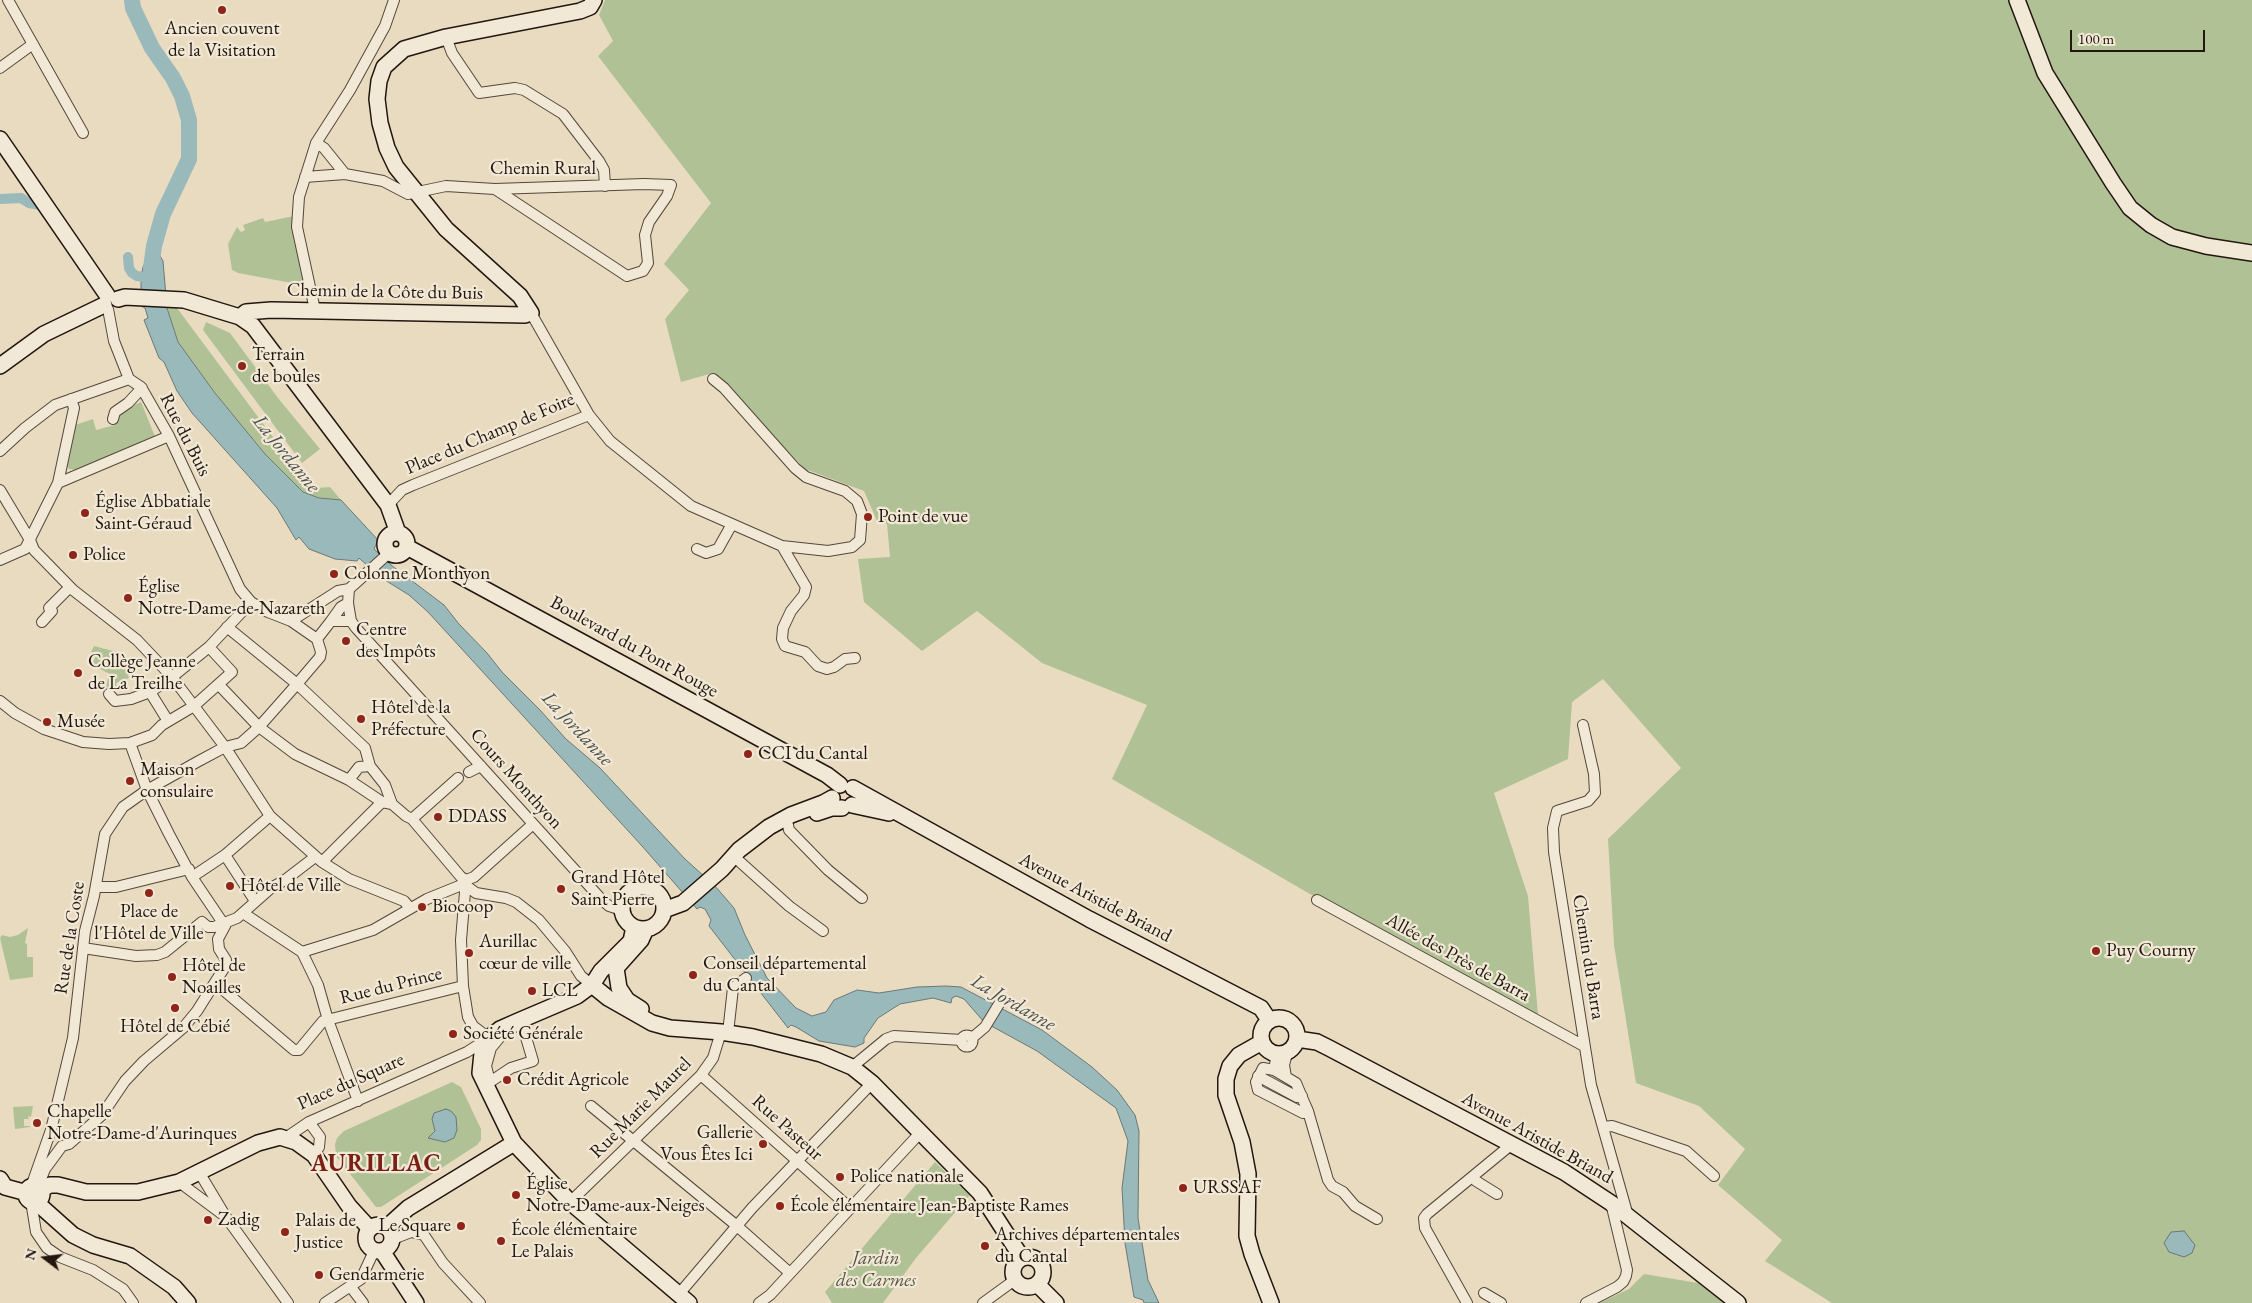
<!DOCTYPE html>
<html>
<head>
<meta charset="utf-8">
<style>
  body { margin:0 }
  #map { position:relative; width:2252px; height:1303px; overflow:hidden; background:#e9dbc0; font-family:"EB Garamond",serif }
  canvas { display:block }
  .north { position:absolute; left:20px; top:1233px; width:50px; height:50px; -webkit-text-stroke:4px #f1e8d6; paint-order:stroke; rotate:285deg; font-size:14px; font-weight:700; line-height:20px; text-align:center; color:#22160f }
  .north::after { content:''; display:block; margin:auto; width:18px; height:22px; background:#22160f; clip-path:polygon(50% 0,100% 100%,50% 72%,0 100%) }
  .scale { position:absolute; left:2070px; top:30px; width:135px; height:22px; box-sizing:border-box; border:2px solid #22160f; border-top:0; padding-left:6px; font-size:15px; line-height:18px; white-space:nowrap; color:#22160f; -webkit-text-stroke:4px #f1e8d6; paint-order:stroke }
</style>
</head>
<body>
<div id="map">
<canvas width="2252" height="1303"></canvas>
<div class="north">N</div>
<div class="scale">100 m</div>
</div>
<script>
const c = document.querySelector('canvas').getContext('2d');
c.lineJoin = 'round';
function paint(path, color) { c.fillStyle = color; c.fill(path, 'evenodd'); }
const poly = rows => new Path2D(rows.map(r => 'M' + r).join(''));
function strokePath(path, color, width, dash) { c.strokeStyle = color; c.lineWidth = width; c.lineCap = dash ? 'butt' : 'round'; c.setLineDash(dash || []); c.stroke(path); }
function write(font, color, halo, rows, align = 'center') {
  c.font = font + ' "EB Garamond",serif'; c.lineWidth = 4.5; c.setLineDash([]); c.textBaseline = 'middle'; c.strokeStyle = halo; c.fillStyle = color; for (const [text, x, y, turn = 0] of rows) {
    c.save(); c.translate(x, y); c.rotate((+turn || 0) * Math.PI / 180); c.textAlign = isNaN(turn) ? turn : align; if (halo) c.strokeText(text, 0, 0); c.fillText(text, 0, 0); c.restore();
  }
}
paint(poly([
  [605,0,2252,0,2252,1303,1832,1303,1765,1261,1782,1240,1718,1185,1745,1149,1699,1106,1636,1083,1614,945,1608,839,1681,768,1603,679,1572,702,1568,759,1494,793,1528,896,1538,1015,1310,894,1112,779,1147,705,1042,663,977,611,922,651,864,602,858,559,890,557,887,524,877,521,864,491,805,469,713,373,681,382,665,319,689,290,664,264,711,203,598,56,613,41,599,15],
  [294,216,308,286,238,273,232,270,228,244,237,227,241,232,245,230,243,225,263,218,265,222],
  [167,308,177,308,305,480,317,488,330,487,341,500,319,498,303,492,265,454,215,393,178,342],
  [206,322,230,333,278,398,320,449,302,463,203,330],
  [141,402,156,439,78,470,69,469,65,464,72,426,93,419,96,430,115,425,118,417,131,406],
  [94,646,121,653,129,678,116,683,117,687,110,690,105,688,110,674,92,665,96,655,91,652],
  [28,928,25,943,27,944,27,957,33,957,33,977,10,980,0,938,2,935,10,937,18,935],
  [452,1082,461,1087,481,1129,481,1140,477,1145,381,1207,376,1207,336,1156,335,1144,337,1138,344,1131],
  [33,1106,31,1117,28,1116,29,1119,24,1119,24,1126,30,1126,30,1127,15,1129,13,1107],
  [935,1162,970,1195,916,1258,883,1303,832,1303,825,1292],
  [1644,1274,1698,1283,1724,1303,1599,1303,1629,1289]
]), '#b1c196');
const water = poly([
  [154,246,163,261,167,308,178,342,215,393,265,454,303,492,319,498,341,500,378,540,374,549,391,565,444,605,459,624,487,653,502,672,540,710,566,739,600,768,685,859,715,886,734,908,745,935,767,978,796,1008,812,1016,826,1012,834,1000,857,990,879,993,917,987,946,986,961,987,1042,1030,1092,1067,1117,1090,1135,1115,1139,1131,1138,1218,1148,1280,1159,1303,1144,1303,1143,1300,1134,1297,1125,1243,1122,1188,1128,1141,1116,1108,1037,1051,984,1022,964,999,956,996,952,998,951,1003,933,998,900,1004,878,1018,864,1038,864,1043,855,1047,819,1041,796,1027,791,1025,788,1028,709,926,711,920,705,909,700,907,697,909,642,846,428,612,409,595,380,577,359,558,357,561,335,559,309,549,299,537,296,540,277,508,192,413,177,391,164,362,159,358,144,320,148,318,145,308,141,306,141,277,143,267,154,246],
  [446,1109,451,1111,456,1117,457,1130,454,1138,445,1142,428,1138,435,1131,432,1119,434,1113,446,1109],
  [2184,1231,2195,1245,2192,1253,2184,1257,2169,1252,2164,1243,2171,1232,2184,1231]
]);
paint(water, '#9ab9bb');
strokePath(water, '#6a7876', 1);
strokePath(poly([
  [0,199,21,198,29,203,40,205],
  [128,257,129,268,132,273,137,276,150,278]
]), '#9ab9bb', 10);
strokePath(poly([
  [132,0,133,8,152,48,173,78,182,96,189,120,189,159,163,214,154,246,151,268]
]), '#9ab9bb', 16);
const street = poly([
  [8,0,83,133],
  [446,37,452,53,479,93,515,88,524,90,563,114,599,161,604,170,605,186],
  [0,68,33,44],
  [345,174,383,181,408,194,446,186,495,189,644,184,671,185,667,196,649,222,645,235,648,263,643,271,627,276,495,189],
  [305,177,345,174,324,148,316,143],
  [108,309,114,341,129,379,141,387,169,436,240,589,251,602,268,612,291,621,338,591,349,589,389,553],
  [315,310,297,227,299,197,316,143,350,90,385,26,394,0],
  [713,379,724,388,795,468,806,477,845,491,857,501,862,514,860,540,852,547,828,551,782,546],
  [589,415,610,441,691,506,782,546,806,587,804,595,791,611,783,628,782,639,785,646,805,652,818,666,827,669,834,667,845,659,855,658],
  [113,419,115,412,128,403,142,388],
  [0,451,25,428,55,405,129,379],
  [58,483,74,408,71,399],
  [0,490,30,540,34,550,73,590,137,640,172,677,225,747,270,816,322,862,349,879,404,901,410,908],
  [388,505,402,490,413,485,589,415,531,313],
  [697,549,706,553,718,549,732,524],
  [0,560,25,549,58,483,169,436],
  [349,589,348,603,351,621,356,628,602,900,609,906,622,910],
  [331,621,341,607,348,603],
  [42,622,52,611,49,608,70,587],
  [227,627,297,684,365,748,370,766],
  [317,639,331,621,351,621],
  [219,685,259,727,295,754,349,780,382,802,392,804,406,816,412,819,461,877,466,880],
  [150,692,168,721],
  [109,694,115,701,131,699,150,692,172,677,209,647,251,602],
  [0,701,15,713,44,729,83,742,109,744,130,743,152,735,162,725,194,706,232,672,209,647],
  [1583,725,1594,774,1595,793,1588,801,1557,811,1553,828,1554,852,1591,1085,1628,1216],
  [469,772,481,766],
  [349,780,359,767,370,766,385,785,392,804],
  [412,819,458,778],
  [788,825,789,830,828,870,862,898],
  [225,855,255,901],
  [739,861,789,906,823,931],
  [322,862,382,802],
  [192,877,225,855,270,816],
  [466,880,474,877,533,824],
  [464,884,476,893,506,898,516,902,539,920,565,951,581,976,592,985],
  [96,887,116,887,189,869],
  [1317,900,1584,1046],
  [243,913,302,952,318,985,328,1020,358,1101],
  [83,948,136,956,157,955,165,952,202,922,208,927,214,927,237,918,271,888,285,880,315,857],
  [302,952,373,930,427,899,464,884],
  [215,983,294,1050,299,1050,323,1021,463,986],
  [522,1024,533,1061,511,1068,490,1082,486,1066,491,1048,505,1031,522,1024],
  [728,1033,733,988,746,978],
  '961.5 1041a5.5 5.5 0 1 1 11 0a5.5 5.5 0 1 1-11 0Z',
  [972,1038,985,1027,1002,999],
  [1269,1051,1276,1059,1274,1070],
  [852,1067,886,1039,894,1036,962,1040],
  [701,1075,850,1208],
  [1258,1076,1297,1097,1302,1096],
  [1286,1077,1284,1065,1287,1053],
  [591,1106,737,1226,790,1273],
  [1308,1111,1303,1113,1258,1090,1256,1082,1263,1068,1274,1070,1296,1083,1304,1102,1308,1111,1310,1118,1328,1180,1332,1186,1343,1192,1355,1206,1377,1219],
  [309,1122,320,1137,319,1147,314,1155],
  [1604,1127,1612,1126,1686,1151,1714,1176],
  [289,1139,290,1135,309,1122,467,1052,489,1038,473,1026,468,1017,463,986,461,940,466,880],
  [62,1146,69,1144,102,1115,125,1081,144,1061,183,1028,197,1011,226,965,226,960,219,949,218,939,225,926,192,877,169,834,147,790,130,743],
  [1472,1177,1476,1181,1497,1194],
  [179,1182,226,1217,199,1172],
  [31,1187,51,1130,73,1038,85,931,94,896,105,834,123,807,147,790,197,762,225,747,241,743,259,727,297,684,320,657,321,652,317,639,291,621],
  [38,1187,45,1169,62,1146],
  [31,1201,36,1232,47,1248,60,1257,93,1270,123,1289,133,1303],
  [570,1202,701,1075,713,1058,721,1032],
  [226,1217,288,1303],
  [393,1239,411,1232,424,1235,443,1263,480,1303],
  [350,1286,363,1303],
  [1484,1293,1501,1303],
  [679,1294,752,1208,872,1083],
  [325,1303,361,1279,374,1251],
  [759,1303,770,1295,920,1133],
  [983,1303,1016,1279],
  [1467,1303,1425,1228,1424,1218,1427,1214,1512,1144],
  [1586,1303,1617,1287,1623,1282,1626,1276,1627,1270,1611,1203]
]);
const secondary = poly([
  [2017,0,2045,73,2113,183,2130,208,2151,225,2172,237,2206,246,2252,253],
  [0,139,107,295],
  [118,299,125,297,184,300,240,317,253,326,388,505,398,533],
  [240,317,246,312,271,310,525,315,531,313,520,296,446,229,396,167,387,148,380,123,377,99,379,81,384,67,404,49,446,37,580,11,590,7,594,0],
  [0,366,44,334,104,305],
  '385 544a11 11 0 1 1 22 0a11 11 0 1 1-22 0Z',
  [407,547,827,775,840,785],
  [853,788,1089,919,1261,1008,1269,1020],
  [852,805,889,813],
  [817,813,832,808,842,808],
  '622 908a21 21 0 1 1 42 0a21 21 0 1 1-42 0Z',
  [664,910,683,903,722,869,739,850,769,827,791,815,823,803,832,798],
  [634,927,631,941,601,971,592,985,577,996,516,1022,500,1029,489,1038,482,1053,480,1073,514,1143,570,1202,689,1303],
  [592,985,608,998,652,1023,670,1028,721,1032,753,1037,821,1054,852,1067,872,1083,980,1193,1022,1258],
  [641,1009,627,1000,619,988,616,968,641,940,646,929],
  '1261 1036a18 18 0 1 1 36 0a18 18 0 1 1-36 0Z',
  [1297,1039,1317,1042,1329,1048,1564,1172,1611,1203,1738,1303],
  [1262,1042,1239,1055,1230,1066,1226,1079,1226,1095,1242,1142,1248,1174,1247,1236,1252,1254,1271,1303],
  [0,1179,5,1187,27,1193],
  '26 1194a8 8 0 1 1 16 0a8 8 0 1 1-16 0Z',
  [40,1190,50,1185,58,1185,86,1192,138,1192,179,1182,258,1143,280,1137,296,1142,314,1155,349,1206,370,1229],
  [36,1202,73,1235,93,1245,130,1256,174,1287,188,1303],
  '366 1238a13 13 0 1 1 26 0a13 13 0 1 1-26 0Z',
  [387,1227,408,1208,514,1143],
  [382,1251,416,1303],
  '1013 1272a15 15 0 1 1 30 0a15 15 0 1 1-30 0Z',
  [1037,1284,1056,1303]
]);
strokePath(street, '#54473b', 12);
strokePath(secondary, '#22160f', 18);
strokePath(street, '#f1e8d6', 10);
strokePath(secondary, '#f1e8d6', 15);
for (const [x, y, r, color] of [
  [222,10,5,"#8f2418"],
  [242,366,5,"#8f2418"],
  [85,513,5,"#8f2418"],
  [868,517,5,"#8f2418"],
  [73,555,5,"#8f2418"],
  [334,574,5,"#8f2418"],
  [128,598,5,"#8f2418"],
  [346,641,5,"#8f2418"],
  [78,673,5,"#8f2418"],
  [361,719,5,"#8f2418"],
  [47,722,5,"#8f2418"],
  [748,754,5,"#8f2418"],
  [130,781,5,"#8f2418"],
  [438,817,5,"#8f2418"],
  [230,886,5,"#8f2418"],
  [561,889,5,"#8f2418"],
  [149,893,5,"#8f2418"],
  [422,907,5,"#8f2418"],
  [2096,951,5,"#8f2418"],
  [469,953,5,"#8f2418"],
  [693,975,5,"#8f2418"],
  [172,977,5,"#8f2418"],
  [532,991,5,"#8f2418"],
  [175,1008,5,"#8f2418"],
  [453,1034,5,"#8f2418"],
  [507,1080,5,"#8f2418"],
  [37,1123,5,"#8f2418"],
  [763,1144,5,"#8f2418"],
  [840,1177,5,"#8f2418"],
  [1183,1188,5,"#8f2418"],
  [516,1195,5,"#8f2418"],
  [780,1206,5,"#8f2418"],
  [208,1220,5,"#8f2418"],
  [461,1226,5,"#8f2418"],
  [285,1232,5,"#8f2418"],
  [501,1241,5,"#8f2418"],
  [985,1246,5,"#8f2418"],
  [319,1275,5,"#8f2418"]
]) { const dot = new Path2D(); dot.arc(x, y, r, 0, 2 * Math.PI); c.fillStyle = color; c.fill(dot); strokePath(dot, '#f1e8d6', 2); }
write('19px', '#22160f', '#f1e8d6', [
  ["Ancien couvent",222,29,"center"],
  ["de la Visitation",222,51,"center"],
  ["Terrain",252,355],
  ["de boules",252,377],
  ["Église Abbatiale",95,502],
  ["Saint-Géraud",95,524],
  ["Point de vue",878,517],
  ["Police",83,555],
  ["Colonne Monthyon",344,574],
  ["Église",138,587],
  ["Notre-Dame-de-Nazareth",138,609],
  ["Centre",356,630],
  ["des Impôts",356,652],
  ["Collège Jeanne",88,662],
  ["de La Treilhe",88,684],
  ["Hôtel de la",371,708],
  ["Préfecture",371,730],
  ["Musée",57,722],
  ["CCI du Cantal",758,754],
  ["Maison",140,770],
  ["consulaire",140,792],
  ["DDASS",448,817],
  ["Grand Hôtel",571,878],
  ["Saint Pierre",571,900],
  ["Hôtel de Ville",240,886],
  ["Biocoop",432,907],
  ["Place de",149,912,"center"],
  ["l'Hôtel de Ville",149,934,"center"],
  ["Aurillac",479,942],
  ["cœur de ville",479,964],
  ["Puy Courny",2106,951],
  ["Conseil départemental",703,964],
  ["du Cantal",703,986],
  ["Hôtel de",182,966],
  ["Noailles",182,988],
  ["LCL",542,991],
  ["Hôtel de Cébié",175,1027,"center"],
  ["Société Générale",463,1034],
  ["Crédit Agricole",517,1080],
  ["Chapelle",47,1112],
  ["Notre-Dame-d'Aurinques",47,1134],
  ["Gallerie",753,1133,"right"],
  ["Vous Êtes Ici",753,1155,"right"],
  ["Police nationale",850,1177],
  ["Église",526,1184],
  ["Notre-Dame-aux-Neiges",526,1206],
  ["URSSAF",1193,1188],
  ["École élémentaire Jean-Baptiste Rames",790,1206],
  ["Zadig",218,1220],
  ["Palais de",295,1221],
  ["Justice",295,1243],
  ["Le Square",451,1226,"right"],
  ["École élémentaire",511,1230],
  ["Le Palais",511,1252],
  ["Archives départementales",995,1235],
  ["du Cantal",995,1257],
  ["Gendarmerie",329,1275]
], 'left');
write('19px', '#22160f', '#f1e8d6', [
  ["Chemin Rural",543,169],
  ["Chemin de la Côte du Buis",385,292,1],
  ["Place du Champ de Foire",490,434,-23],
  ["Rue du Buis",185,435,63],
  ["Boulevard du Pont Rouge",634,647,29],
  ["Cours Monthyon",516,779,48],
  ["Avenue Aristide Briand",1095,898,28],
  ["Rue de la Coste",70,938,-81],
  ["Chemin du Barra",1588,957,81],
  ["Allée des Près de Barra",1458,958,29],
  ["Rue du Prince",391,986,-14],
  ["Place du Square",351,1082,-24],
  ["Rue Marie Maurel",641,1108,-45],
  ["Rue Pasteur",787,1128,42],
  ["Avenue Aristide Briand",1537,1138,29]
]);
write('italic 19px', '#54523e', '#f1e8d6', [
  ["Jardin",876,1259],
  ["des Carmes",876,1281]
]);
write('italic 20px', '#4c4f4b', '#f1e8d6', [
  ["La Jordanne",286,454,51],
  ["La Jordanne",577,729,47],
  ["La Jordanne",1013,1003,30]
]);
c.letterSpacing = '1px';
write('bold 24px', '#7a1f14', '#f1e8d6', [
  ["AURILLAC",376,1164]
]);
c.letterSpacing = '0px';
</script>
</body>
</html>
